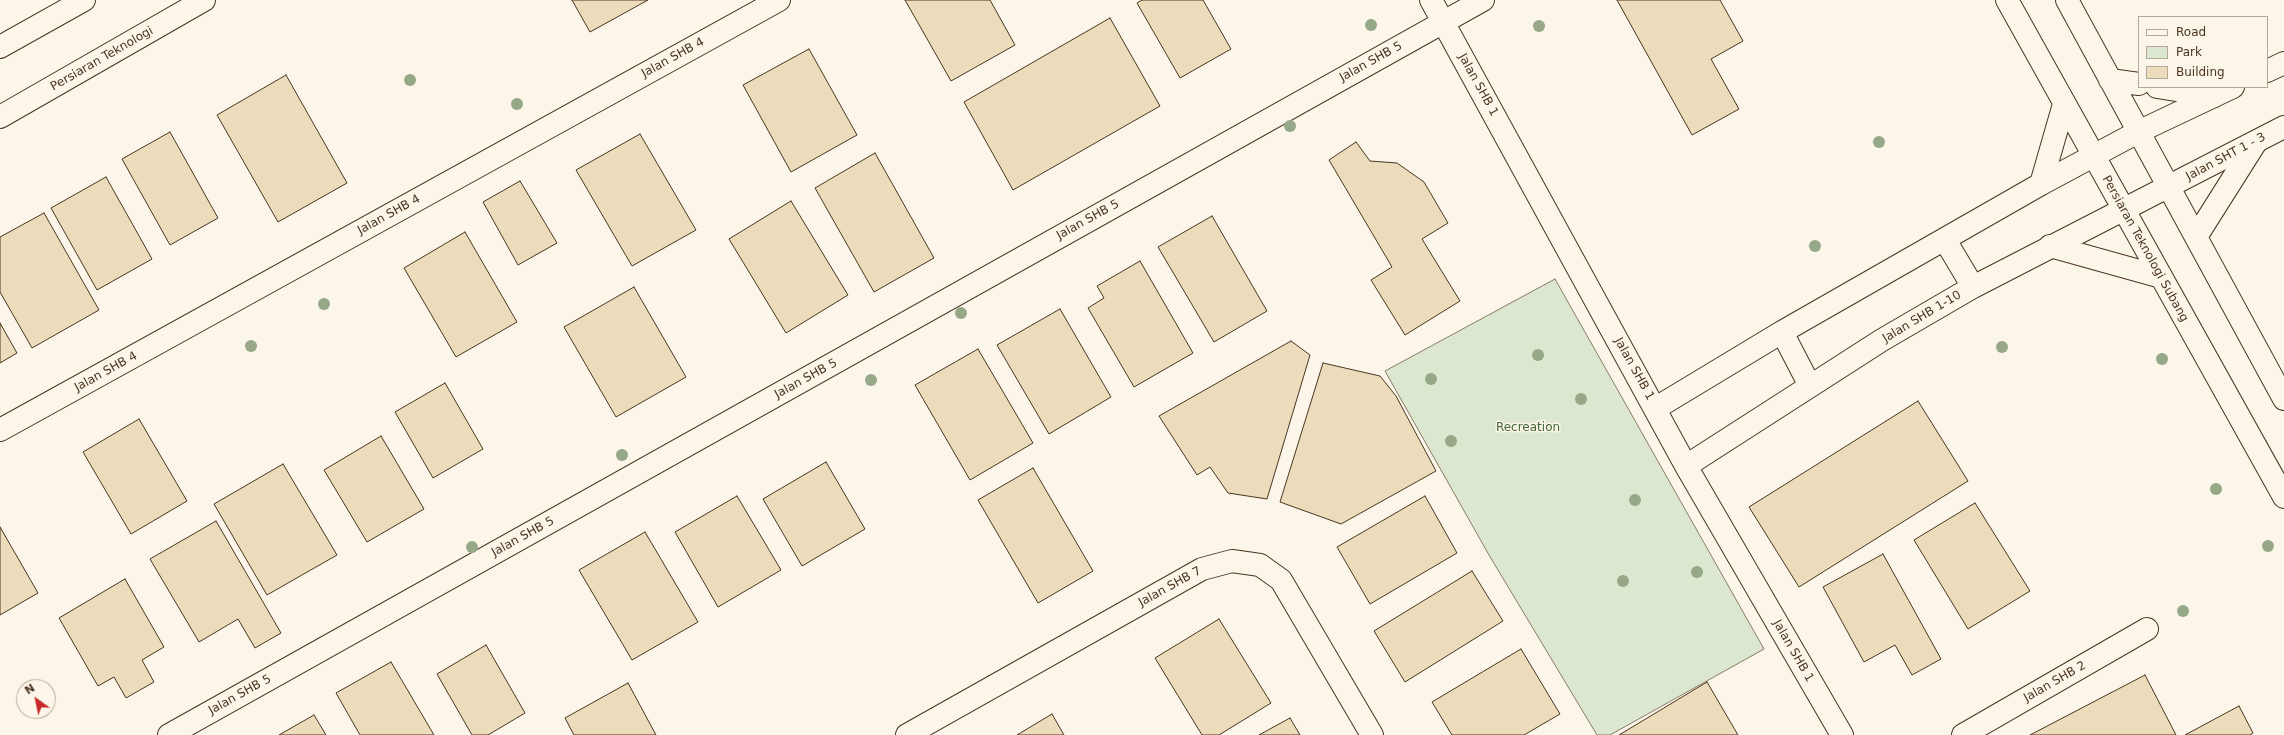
<!DOCTYPE html>
<html>
<head>
<meta charset="utf-8">
<style>
  body { margin:0 }
  #map { position:relative; width:2284px; height:735px; overflow:hidden; background:#fbf6e9; font-family:"DejaVu Sans",sans-serif }
  canvas { display:block }
  .legend { position:absolute; left:2138px; top:16px; width:130px; height:72px; box-sizing:border-box; background:#fbf6e9; border:1px solid #b4a999; margin:0; padding:5px 7px; list-style:none; font-size:12px; color:#4a3520 }
  .legend li { display:flex; align-items:center; gap:8px; height:20px }
  .legend b { width:20px; border:1px solid #b4a999 }
  .north { position:absolute; left:16px; top:679px; width:40px; height:40px; box-sizing:border-box; background:#fbf6e9; border:1px solid #b4a999; border-radius:50%; rotate:327deg; font-size:11px; font-weight:700; line-height:16px; text-align:center; color:#4a3520 }
  .north::after { content:''; display:block; margin:auto; width:14px; height:18px; background:#c62828; clip-path:polygon(50% 0,100% 100%,50% 72%,0 100%) }
</style>
</head>
<body>
<div id="map">
<canvas width="2284" height="735"></canvas>
<ul class="legend">
<li><b style="height:5px;background:#fbf6e9"></b>Road</li>
<li><b style="height:11px;background:#dce7d0"></b>Park</li>
<li><b style="height:11px;background:#ecdcbc"></b>Building</li>
</ul>
<div class="north">N</div>
</div>
<script>
const c = document.querySelector('canvas').getContext('2d');
c.lineJoin = 'round';
function paint(path, color) { c.fillStyle = color; c.fill(path, 'evenodd'); }
const poly = rows => new Path2D(rows.map(r => 'M' + r).join(''));
function strokePath(path, color, width, dash) { c.strokeStyle = color; c.lineWidth = width; c.lineCap = dash ? 'butt' : 'round'; c.setLineDash(dash || []); c.stroke(path); }
function write(font, color, halo, rows, align = 'center') {
  c.font = font + ' "DejaVu Sans",sans-serif'; c.lineWidth = 3; c.setLineDash([]); c.textBaseline = 'middle'; c.strokeStyle = halo; c.fillStyle = color; for (const [text, x, y, turn = 0] of rows) {
    c.save(); c.translate(x, y); c.rotate((+turn || 0) * Math.PI / 180); c.textAlign = isNaN(turn) ? turn : align; if (halo) c.strokeText(text, 0, 0); c.fillText(text, 0, 0); c.restore();
  }
}
const green = poly([
  [1555,279,1764,649,1610,735,1597,735,1489,555,1385,371,1555,279]
]);
paint(green, '#dce7d0');
strokePath(green, '#887966', 1);
const building = poly([
  [572,0,648,0,590,32,572,0],
  [905,0,990,0,1015,45,951,81,905,0],
  [1142,0,1203,0,1231,49,1180,78,1137,3,1142,0],
  [1617,0,1720,0,1743,41,1711,59,1739,109,1692,135,1617,0],
  [1110,18,1160,106,1013,190,964,102,1110,18],
  [809,49,857,135,791,172,743,85,809,49],
  [286,75,347,183,278,222,217,115,286,75],
  [170,132,218,218,170,245,122,159,170,132],
  [640,134,696,230,632,266,576,170,640,134],
  [1356,142,1370,161,1397,163,1424,182,1448,223,1422,239,1460,301,1405,335,1371,280,1392,267,1329,160,1356,142],
  [875,153,934,258,874,292,815,188,875,153],
  [106,177,152,259,97,290,51,208,106,177],
  [520,181,557,243,518,265,483,202,520,181],
  [791,201,848,295,786,333,729,239,791,201],
  [44,213,99,310,32,348,0,292,0,237,44,213],
  [1212,216,1267,311,1214,342,1158,247,1212,216],
  [465,232,517,322,456,357,404,268,465,232],
  [1140,261,1193,353,1134,387,1088,308,1104,298,1097,286,1140,261],
  [634,287,686,377,616,417,564,327,634,287],
  [1060,309,1111,397,1049,434,997,345,1060,309],
  [0,323,17,353,0,363,0,323],
  [1291,341,1310,355,1267,499,1228,493,1210,467,1197,475,1159,416,1291,341],
  [978,349,1033,443,970,480,915,385,978,349],
  [1323,363,1380,376,1396,396,1436,471,1341,524,1280,502,1323,363],
  [445,383,483,449,433,478,395,412,445,383],
  [1918,401,1968,481,1799,587,1749,507,1918,401],
  [139,419,187,501,131,534,83,452,139,419],
  [381,436,424,509,367,542,324,470,381,436],
  [826,462,865,529,802,566,763,499,826,462],
  [283,464,337,555,267,595,214,504,283,464],
  [1033,468,1093,571,1038,603,978,500,1033,468],
  [737,496,781,570,718,607,675,532,737,496],
  [1425,496,1457,553,1370,604,1337,547,1425,496],
  [1975,503,2030,591,1968,629,1914,540,1975,503],
  [216,521,281,633,255,648,238,619,199,642,150,559,216,521],
  [0,527,38,593,0,615,0,527],
  [645,532,698,622,632,660,579,570,645,532],
  [1883,554,1941,659,1912,675,1895,645,1864,662,1823,587,1883,554],
  [1472,571,1503,621,1405,682,1374,631,1472,571],
  [125,579,164,647,142,660,154,682,126,698,114,677,98,686,59,618,125,579],
  [1219,619,1271,703,1219,735,1202,735,1155,658,1219,619],
  [486,645,525,713,488,735,472,735,437,674,486,645],
  [1521,649,1560,714,1524,735,1452,735,1432,702,1521,649],
  [391,662,434,735,360,735,336,693,391,662],
  [2145,675,2176,735,2030,735,2145,675],
  [1707,682,1738,735,1619,735,1707,682],
  [628,683,656,735,574,735,565,718,628,683],
  [2239,706,2253,733,2250,735,2185,735,2239,706],
  [1052,714,1064,735,1017,735,1052,714],
  [314,715,326,735,279,735,314,715],
  [1290,718,1300,735,1259,735,1290,718]
]);
paint(building, '#ecdcbc');
strokePath(building, '#4a3520', 1);
const street = poly([
  [1431,0,1686,466,1842,735],
  [2267,71,2284,63],
  [1945,240,1973,287],
  [1782,332,1810,386],
  [1656,408,1782,332,2041,184,2138,132,2233,87],
  [0,430,779,0],
  [1686,466,1882,340,1973,287,2284,127],
  [169,735,1483,0],
  [907,735,1202,569,1232,561,1260,565,1281,580,1372,735],
  [1963,735,2147,629]
]);
const secondary = poly([
  [2007,0,2284,497],
  [2067,0,2284,399],
  [0,47,84,0],
  [2110,80,2139,84],
  [2157,87,2214,96],
  [0,117,204,0],
  [2041,184,2064,104],
  [2196,237,2256,142],
  [2050,246,2161,277]
]);
strokePath(street, '#4a3520', 24);
strokePath(secondary, '#4a3520', 24);
strokePath(street, '#fbf6e9', 22);
strokePath(secondary, '#fbf6e9', 22);
c.fillStyle = '#96a887';
for (const [x, y] of [
  [1371,25],
  [1539,26],
  [410,80],
  [517,104],
  [1290,126],
  [1879,142],
  [1815,246],
  [324,304],
  [961,313],
  [251,346],
  [2002,347],
  [1538,355],
  [2162,359],
  [1431,379],
  [871,380],
  [1581,399],
  [1451,441],
  [622,455],
  [2216,489],
  [1635,500],
  [2268,546],
  [472,547],
  [1697,572],
  [1623,581],
  [2183,611]
]) { c.beginPath(); c.arc(x, y, 6, 0, 2 * Math.PI); c.fill(); }
write('12px', '#4a3520', '#fbf6e9', [
  ["Jalan SHB 4",673,58,-29],
  ["Persiaran Teknologi",102,59,-30],
  ["Jalan SHB 5",1371,62,-29],
  ["Jalan SHB 1",1478,85,61],
  ["Jalan SHT 1 - 3",2226,157,-28],
  ["Jalan SHB 4",389,215,-29],
  ["Jalan SHB 5",1088,220,-29],
  ["Persiaran Teknologi Subang",2145,249,61],
  ["Jalan SHB 1-10",1922,317,-31],
  ["Jalan SHB 1",1634,369,61],
  ["Jalan SHB 4",106,372,-29],
  ["Jalan SHB 5",806,379,-29],
  ["Jalan SHB 5",523,537,-29],
  ["Jalan SHB 7",1170,587,-29],
  ["Jalan SHB 1",1793,651,60],
  ["Jalan SHB 2",2055,682,-30],
  ["Jalan SHB 5",240,695,-29]
]);
write('12px', '#436837', '#fbf6e9', [
  ["Recreation",1528,428]
]);
</script>
</body>
</html>
